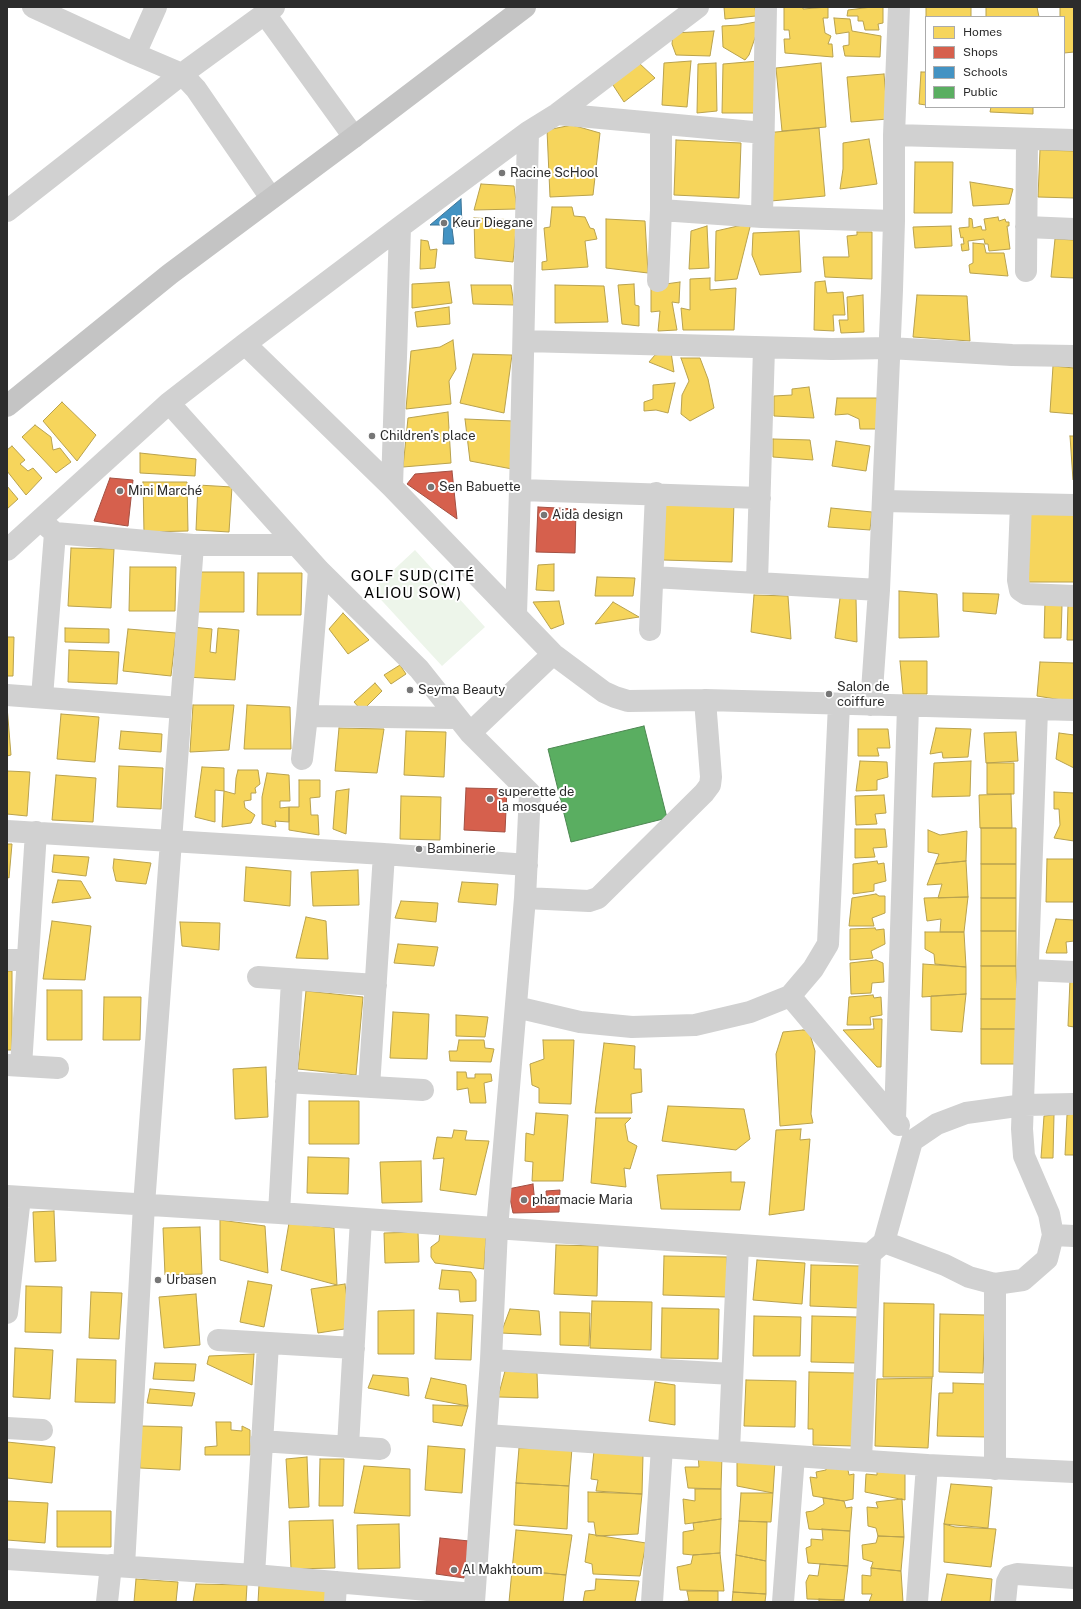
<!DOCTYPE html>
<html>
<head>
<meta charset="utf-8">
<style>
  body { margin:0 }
  #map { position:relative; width:1081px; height:1609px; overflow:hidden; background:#fff; font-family:"Public Sans",sans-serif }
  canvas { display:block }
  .frame { position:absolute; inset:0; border:8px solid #2c2c2c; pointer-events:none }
  .legend { position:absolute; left:925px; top:16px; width:140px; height:92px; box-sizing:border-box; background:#fff; border:1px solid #ababab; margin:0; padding:5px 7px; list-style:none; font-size:12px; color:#2c2c2c }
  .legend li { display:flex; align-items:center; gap:8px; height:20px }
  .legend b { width:20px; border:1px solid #ababab }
</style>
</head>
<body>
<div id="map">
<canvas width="1081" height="1609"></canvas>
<div class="frame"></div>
<ul class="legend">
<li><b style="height:11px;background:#f6d55c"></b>Homes</li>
<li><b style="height:11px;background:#d6604d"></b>Shops</li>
<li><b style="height:11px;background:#4393c3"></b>Schools</li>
<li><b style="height:11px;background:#5aae61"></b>Public</li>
</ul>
</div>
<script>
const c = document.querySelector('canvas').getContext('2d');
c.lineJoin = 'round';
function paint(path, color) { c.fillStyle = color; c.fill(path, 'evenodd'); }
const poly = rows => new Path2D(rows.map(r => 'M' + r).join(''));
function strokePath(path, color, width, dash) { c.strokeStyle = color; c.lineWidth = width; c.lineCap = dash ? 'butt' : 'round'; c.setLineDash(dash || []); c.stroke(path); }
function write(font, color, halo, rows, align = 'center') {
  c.font = font + ' "Public Sans",sans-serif'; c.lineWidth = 4; c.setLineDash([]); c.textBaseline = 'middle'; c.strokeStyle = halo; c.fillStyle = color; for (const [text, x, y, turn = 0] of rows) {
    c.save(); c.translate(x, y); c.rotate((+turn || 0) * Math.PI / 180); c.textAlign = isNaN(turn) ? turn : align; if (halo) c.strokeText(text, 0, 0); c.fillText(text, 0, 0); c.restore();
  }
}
paint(poly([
  [415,550,485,627,442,666,372,590]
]), '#edf5ea');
const homes = poly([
  [724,7,755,7,756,16,725,19,724,7],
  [784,7,803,7,803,9,828,7,828,18,823,18,825,33,831,36,828,44,832,44,833,57,785,53,784,39,790,39,789,30,784,30,784,7],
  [872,7,883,7,883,23,878,24,879,30,865,30,863,21,858,21,858,16,847,16,848,10,872,7],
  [926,7,971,7,971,17,926,17,926,7],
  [986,7,1037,7,1039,17,986,17,986,7],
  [1060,7,1074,7,1074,52,1064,53,1064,17,1060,17,1060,7],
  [834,18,850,19,852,31,881,36,880,57,845,56,843,46,849,45,849,32,836,34,834,18],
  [761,21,749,55,745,60,723,47,722,26,739,25,761,21],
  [714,31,710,56,676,55,672,44,673,33,714,31],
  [691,61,687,107,662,105,664,63,691,61],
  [759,61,756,113,722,113,723,64,759,61],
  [639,63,655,78,624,102,611,82,639,63],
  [716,63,717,111,697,113,698,64,716,63],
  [821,63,826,127,782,131,776,68,821,63],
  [921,72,926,72,926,105,919,104,921,72],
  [884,74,888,119,851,122,847,77,884,74],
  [991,107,1033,107,1033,114,990,112,991,107],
  [572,125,600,133,593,195,550,197,547,130,572,125],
  [819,128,825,196,771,201,765,133,819,128],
  [869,139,877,184,840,189,843,169,843,143,869,139],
  [676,140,741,143,739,198,674,195,676,140],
  [1040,150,1074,151,1074,198,1038,197,1040,150],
  [915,162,953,162,952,213,914,213,915,162],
  [970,182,1013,189,1009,204,973,206,970,182],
  [481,184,514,186,517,209,474,210,481,184],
  [552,207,572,207,574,216,585,217,590,228,594,229,597,239,585,241,588,267,542,270,542,262,547,261,544,228,550,227,552,207],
  [998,217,999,221,1005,219,1006,222,1009,222,1009,226,1007,226,1010,249,989,251,988,244,985,244,984,239,968,241,969,250,962,251,961,244,964,244,963,237,961,238,959,228,969,227,969,218,972,219,973,228,981,226,982,230,986,230,984,219,998,217],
  [474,218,517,220,513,262,475,258,474,218],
  [606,219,645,221,648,273,606,268,606,219],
  [751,223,737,279,715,281,716,231,751,223],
  [707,226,709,268,689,269,691,231,707,226],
  [951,226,952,246,915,248,913,227,951,226],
  [799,231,801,272,760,275,752,255,753,233,799,231],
  [857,232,872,232,872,279,825,277,823,257,849,257,847,236,857,235,857,232],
  [1055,239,1074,240,1074,278,1051,277,1055,239],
  [421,240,428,241,430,250,437,249,435,268,420,269,421,240],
  [973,243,984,244,986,253,1004,253,1008,276,970,273,969,265,973,263,973,243],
  [710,278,710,290,736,288,734,330,683,330,681,308,690,310,690,279,710,278],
  [825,281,827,293,843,292,845,315,833,315,834,331,814,330,815,282,825,281],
  [449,282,452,303,412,308,412,284,449,282],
  [680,282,679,303,672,302,677,330,658,331,660,311,651,312,651,286,680,282],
  [634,284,635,305,639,306,639,326,622,324,618,285,634,284],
  [471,285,511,285,514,305,473,304,471,285],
  [555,285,604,286,608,322,555,323,555,285],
  [863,295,864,332,841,333,839,320,848,320,847,297,863,295],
  [917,295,967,296,970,341,913,337,917,295],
  [449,307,450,324,417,327,415,312,449,307],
  [453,340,456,369,449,381,451,404,406,409,411,351,440,347,453,340],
  [671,352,674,372,649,362,655,355,671,352],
  [473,354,512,355,504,413,460,403,473,354],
  [681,358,700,358,708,379,714,408,690,421,681,414,682,395,689,381,681,358],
  [1053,366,1074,368,1074,414,1050,412,1053,366],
  [675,383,668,413,656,410,644,411,644,402,653,399,653,385,675,383],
  [809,387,814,418,774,416,774,396,792,395,792,389,809,387],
  [837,398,877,398,878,429,860,429,859,419,848,414,835,415,837,398],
  [62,402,96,435,77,461,43,421,62,402],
  [448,412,451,463,403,467,408,418,448,412],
  [465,419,513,421,512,469,470,461,465,419],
  [35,425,51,437,53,450,60,448,71,462,56,473,22,437,35,425],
  [1070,436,1074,436,1074,481,1073,480,1070,436],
  [773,439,810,440,813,460,773,457,773,439],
  [836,441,870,446,866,471,832,466,836,441],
  [12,446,25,460,20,464,28,471,33,468,42,478,26,495,7,471,7,450,12,446],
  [140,453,196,459,195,476,140,473,140,453],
  [143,482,187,482,188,531,144,532,143,482],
  [198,485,232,487,229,532,196,530,198,485],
  [7,486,18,499,7,509,7,486],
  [665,500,734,503,732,562,663,560,665,500],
  [831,508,872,512,870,530,828,527,831,508],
  [1028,514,1074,514,1074,582,1028,582,1028,514],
  [71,548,114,549,111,608,68,606,71,548],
  [554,564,554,591,536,590,538,565,554,564],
  [130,567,176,567,175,611,129,611,130,567],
  [197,572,244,572,244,612,197,612,197,572],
  [258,573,302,573,301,615,257,615,258,573],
  [597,577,635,578,633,596,595,596,597,577],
  [899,591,937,594,939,637,899,638,899,591],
  [963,593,999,594,996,614,963,611,963,593],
  [754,595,788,596,791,639,751,632,754,595],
  [840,598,856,599,857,642,835,638,840,598],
  [559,601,564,624,551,629,533,602,559,601],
  [1045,601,1062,606,1061,638,1044,638,1045,601],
  [613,602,639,617,595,624,613,602],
  [1068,605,1074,606,1074,640,1067,640,1068,605],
  [343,613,369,640,348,654,329,629,343,613],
  [192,627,212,629,210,652,216,653,218,628,239,630,235,680,187,677,192,627],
  [65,628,109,629,109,643,65,642,65,628],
  [128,629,176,633,171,676,123,671,128,629],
  [7,637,14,637,13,676,7,676,7,637],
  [69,650,119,652,117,684,68,682,69,650],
  [900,661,927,661,927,694,903,694,900,661],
  [1040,662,1074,663,1074,702,1037,696,1040,662],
  [400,665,406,674,391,684,384,675,400,665],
  [375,683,382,691,362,711,354,702,375,683],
  [193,705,234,705,229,750,190,752,193,705],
  [247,705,290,707,291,749,244,749,247,705],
  [7,706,11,755,7,756,7,706],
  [61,714,99,717,95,762,57,759,61,714],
  [339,728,384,729,377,773,335,771,339,728],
  [936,728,971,729,968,757,943,758,942,752,930,754,936,728],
  [858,729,888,729,890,748,877,748,879,756,858,756,858,729],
  [121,731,162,734,161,752,119,749,121,731],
  [406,731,446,732,444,777,404,775,406,731],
  [1016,732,1018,761,986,763,984,733,1016,732],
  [1059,733,1074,735,1074,768,1056,759,1059,733],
  [860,761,887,762,888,777,877,780,877,790,856,791,860,761],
  [971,761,970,796,932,797,934,763,971,761],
  [987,763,1014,763,1014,794,987,794,987,763],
  [119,766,163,768,161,809,117,807,119,766],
  [202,767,224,768,224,791,215,790,215,822,195,817,202,767],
  [238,770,258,770,260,784,255,788,256,793,251,793,251,800,244,801,245,808,255,815,251,823,222,827,224,791,235,794,236,778,238,770],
  [7,771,30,772,27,816,7,814,7,771],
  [267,773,289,775,290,801,280,801,280,808,289,807,289,822,275,821,276,827,262,824,262,797,267,773],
  [56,775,96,778,93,822,52,820,56,775],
  [299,780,320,780,320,797,310,798,311,815,318,815,319,835,289,830,289,807,299,807,299,780],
  [349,789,346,834,333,829,336,791,349,789],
  [1054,792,1074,793,1074,841,1054,838,1060,825,1059,809,1054,809,1054,792],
  [1011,794,1012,828,980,828,979,795,1011,794],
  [884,795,886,813,875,814,877,824,856,825,855,796,884,795],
  [401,796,441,797,440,840,400,839,401,796],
  [981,828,1016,828,1016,864,981,864,981,828],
  [855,829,885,829,887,847,873,848,875,857,855,858,855,829],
  [928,830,940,835,967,831,966,861,935,864,939,854,928,852,928,830],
  [7,844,12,844,9,878,7,877,7,844],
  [54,855,89,857,86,876,52,872,54,855],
  [114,859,151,863,146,884,116,881,113,868,114,859],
  [1047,859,1074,859,1074,902,1046,902,1047,859],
  [877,861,878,864,884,863,886,881,874,884,874,891,853,894,853,864,877,861],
  [966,861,968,897,938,898,942,884,927,885,935,864,966,861],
  [981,864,1016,864,1016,898,981,898,981,864],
  [246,867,291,871,290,906,244,901,246,867],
  [358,870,359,905,313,906,311,872,358,870],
  [58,880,81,881,91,898,52,903,58,880],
  [462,882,498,884,496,905,458,902,462,882],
  [876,894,879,896,885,896,885,913,872,918,874,926,849,926,852,898,876,894],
  [968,897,964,932,940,932,941,919,927,921,924,898,968,897],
  [981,898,1016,898,1016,931,981,931,981,898],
  [401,901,438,903,436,922,395,918,401,901],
  [306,917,326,921,328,959,296,958,306,917],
  [1056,919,1074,920,1074,941,1066,942,1067,953,1046,953,1056,919],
  [52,921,91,926,85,980,43,979,52,921],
  [180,922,220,923,219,950,182,946,180,922],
  [875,928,876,930,884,929,885,944,871,951,873,958,850,960,850,929,875,928],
  [981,931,1016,931,1016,966,981,966,981,931],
  [925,932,964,932,966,967,935,964,934,954,925,949,925,932],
  [398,944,438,947,434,966,394,963,398,944],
  [876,960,883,963,884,982,872,983,871,993,851,994,850,963,876,960],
  [923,964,966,967,966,994,922,997,923,964],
  [981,966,1016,966,1017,999,981,999,981,966],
  [7,971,12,971,12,1050,7,1050,7,971],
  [1070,980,1074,980,1074,1027,1068,1026,1070,980],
  [47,990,82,990,82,1040,47,1040,47,990],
  [306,991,363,997,356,1075,298,1069,306,991],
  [966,994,962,1032,931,1030,931,996,966,994],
  [873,995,874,998,881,997,882,1015,870,1017,871,1025,847,1025,849,997,873,995],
  [104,997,141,997,140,1040,103,1040,104,997],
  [981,999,1017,999,1016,1029,981,1029,981,999],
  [393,1012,429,1014,427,1059,390,1058,393,1012],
  [456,1015,488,1017,485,1037,456,1036,456,1015],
  [873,1019,882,1019,881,1067,877,1067,843,1030,874,1029,873,1019],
  [981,1029,1016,1029,1017,1064,981,1064,981,1029],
  [803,1030,809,1031,815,1051,811,1114,813,1123,780,1126,776,1054,783,1032,803,1030],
  [459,1040,484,1040,485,1048,494,1049,491,1062,450,1061,449,1051,457,1051,459,1040],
  [543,1040,574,1040,571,1104,539,1103,539,1088,532,1085,530,1064,544,1059,543,1040],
  [604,1043,635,1046,634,1069,641,1069,642,1092,631,1094,632,1113,595,1113,604,1043],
  [266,1067,268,1117,235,1119,233,1069,266,1067],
  [457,1072,466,1072,467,1078,475,1078,475,1074,491,1074,492,1081,484,1083,486,1103,470,1103,468,1088,457,1090,457,1072],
  [309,1101,359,1101,359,1144,309,1144,309,1101],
  [668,1106,744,1109,750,1139,736,1150,662,1141,668,1106],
  [536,1113,568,1115,563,1181,532,1181,533,1162,525,1161,526,1133,534,1135,536,1113],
  [1074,1114,1074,1155,1065,1155,1067,1115,1074,1114],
  [1054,1115,1053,1158,1041,1158,1044,1116,1054,1115],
  [596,1118,631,1118,625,1124,628,1141,637,1146,630,1169,624,1168,626,1187,591,1183,596,1118],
  [801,1129,800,1140,810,1139,804,1210,769,1215,776,1130,801,1129],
  [454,1130,467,1131,465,1140,489,1141,476,1195,440,1190,444,1158,433,1159,437,1137,452,1138,454,1130],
  [308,1157,349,1158,348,1194,307,1193,308,1157],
  [421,1161,422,1202,382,1203,380,1162,421,1161],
  [731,1172,731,1182,745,1182,740,1210,661,1209,657,1175,731,1172],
  [54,1211,56,1261,35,1262,33,1212,54,1211],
  [220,1220,265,1226,268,1273,220,1260,220,1220],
  [289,1223,334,1228,337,1285,281,1270,289,1223],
  [200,1227,202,1274,165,1275,163,1228,200,1227],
  [440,1231,486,1237,484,1269,435,1263,431,1257,431,1247,439,1241,440,1231],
  [418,1232,419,1262,385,1263,384,1233,418,1232],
  [556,1245,598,1246,597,1296,554,1294,556,1245],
  [664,1256,727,1257,727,1297,663,1295,664,1256],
  [757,1260,805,1263,802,1304,753,1300,757,1260],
  [811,1265,860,1266,859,1308,810,1306,811,1265],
  [442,1270,471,1272,476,1280,476,1301,460,1302,459,1290,439,1289,442,1270],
  [248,1281,272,1285,264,1327,240,1322,248,1281],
  [345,1284,351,1328,318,1333,311,1289,345,1284],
  [26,1286,62,1287,61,1333,25,1332,26,1286],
  [91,1292,122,1293,119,1339,89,1338,91,1292],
  [196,1294,200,1345,164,1348,159,1297,196,1294],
  [592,1301,652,1302,651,1350,590,1348,592,1301],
  [884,1303,934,1304,933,1377,883,1377,884,1303],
  [662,1308,719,1309,718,1359,661,1358,662,1308],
  [510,1309,539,1311,541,1335,501,1333,510,1309],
  [414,1310,414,1354,378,1354,378,1311,414,1310],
  [560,1312,590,1313,589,1346,560,1345,560,1312],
  [437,1313,473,1315,471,1360,435,1359,437,1313],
  [940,1314,985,1315,983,1373,939,1372,940,1314],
  [754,1316,801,1317,800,1356,753,1356,754,1316],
  [812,1316,858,1317,857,1363,811,1362,812,1316],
  [15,1348,53,1350,50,1399,13,1397,15,1348],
  [254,1354,252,1385,207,1364,209,1356,254,1354],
  [77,1359,116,1360,115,1403,75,1402,77,1359],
  [155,1363,196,1364,194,1381,153,1379,155,1363],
  [505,1371,537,1373,538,1398,498,1397,505,1371],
  [809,1372,856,1373,854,1446,813,1445,813,1429,808,1429,809,1372],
  [373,1375,408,1378,409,1396,368,1388,373,1375],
  [431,1378,466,1385,468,1406,425,1398,431,1378],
  [932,1378,928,1448,875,1446,877,1379,932,1378],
  [746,1380,796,1381,795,1427,744,1426,746,1380],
  [655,1382,675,1385,675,1425,649,1421,655,1382],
  [953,1383,987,1384,986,1437,937,1436,939,1393,953,1393,953,1383],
  [150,1389,195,1393,192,1406,147,1403,150,1389],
  [433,1405,468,1406,462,1426,433,1422,433,1405],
  [216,1422,231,1422,231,1430,242,1431,242,1426,250,1430,250,1455,205,1455,205,1447,217,1446,216,1422],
  [141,1426,182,1427,180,1470,140,1468,141,1426],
  [7,1442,55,1447,52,1483,7,1478,7,1442],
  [428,1446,465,1449,462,1493,425,1490,428,1446],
  [519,1448,572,1448,569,1486,516,1483,519,1448],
  [594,1451,643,1455,642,1494,596,1491,598,1480,591,1479,594,1451],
  [698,1455,722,1456,721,1489,688,1488,685,1467,699,1467,698,1455],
  [307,1457,309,1507,289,1508,286,1459,307,1457],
  [737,1458,775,1461,773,1493,737,1486,737,1458],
  [320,1459,344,1459,343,1506,319,1506,320,1459],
  [846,1460,849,1475,854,1474,853,1499,844,1501,813,1496,810,1477,817,1478,816,1472,826,1470,826,1464,846,1460],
  [364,1466,410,1469,410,1516,354,1513,364,1466],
  [877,1469,905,1470,905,1500,865,1492,866,1474,877,1475,877,1469],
  [516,1483,569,1486,567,1529,514,1525,516,1483],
  [951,1484,992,1487,988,1528,944,1524,951,1484],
  [695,1489,721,1489,721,1519,685,1524,683,1499,695,1501,695,1489],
  [588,1492,642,1494,638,1534,596,1536,594,1522,588,1522,588,1492],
  [741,1493,773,1493,771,1522,739,1521,741,1493],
  [823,1498,844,1501,846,1508,852,1507,850,1531,809,1529,806,1512,813,1511,824,1504,823,1498],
  [902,1499,904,1537,878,1536,876,1528,868,1526,867,1507,878,1508,876,1502,902,1499],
  [7,1501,48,1503,45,1543,7,1540,7,1501],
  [57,1511,111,1511,111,1547,57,1547,57,1511],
  [721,1519,720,1553,693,1555,683,1554,683,1532,694,1530,693,1523,721,1519],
  [333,1520,335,1568,291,1569,289,1521,333,1520],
  [739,1521,767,1522,766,1561,736,1555,739,1521],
  [399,1524,400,1568,358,1569,357,1525,399,1524],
  [944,1524,955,1527,996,1529,991,1567,944,1562,944,1524],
  [822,1529,850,1531,848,1566,808,1563,806,1548,811,1546,811,1539,823,1540,822,1529],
  [516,1530,572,1535,566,1575,512,1570,516,1530],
  [589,1534,646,1543,640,1576,593,1574,592,1564,585,1562,589,1534],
  [878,1536,904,1537,901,1571,871,1568,873,1562,863,1559,862,1545,876,1543,878,1536],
  [720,1553,724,1591,680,1590,677,1567,691,1564,693,1555,720,1553],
  [736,1555,766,1561,766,1594,733,1592,736,1555],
  [820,1564,848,1566,844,1600,807,1599,806,1582,809,1575,818,1576,820,1564],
  [871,1568,901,1571,903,1602,869,1602,872,1594,862,1594,862,1575,871,1576,871,1568],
  [512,1570,566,1575,563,1602,509,1602,512,1570],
  [947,1574,992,1579,990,1602,941,1602,947,1574],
  [136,1579,178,1582,176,1602,134,1602,136,1579],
  [596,1579,639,1581,635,1602,583,1602,585,1591,595,1590,596,1579],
  [196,1584,247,1585,246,1602,193,1602,196,1584],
  [259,1585,328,1590,327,1602,258,1602,259,1585],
  [687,1591,718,1591,718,1602,675,1602,689,1601,687,1591],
  [733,1592,766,1594,765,1602,732,1602,733,1592],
  [819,1599,844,1600,844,1602,819,1602,819,1599]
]);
paint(homes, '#f6d55c');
strokePath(homes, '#b9a24e', 1);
const shops = poly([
  [452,471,457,519,407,484,415,474,452,471],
  [110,478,133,480,128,526,94,521,110,478],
  [538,507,576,509,575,553,536,552,538,507],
  [466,788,507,789,505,832,464,830,466,788],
  [533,1184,535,1204,547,1203,546,1191,560,1190,559,1212,513,1213,508,1189,533,1184],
  [440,1538,469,1541,464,1578,436,1574,440,1538]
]);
paint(shops, '#d6604d');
strokePath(shops, '#a35043', 1);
const schools = poly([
  [461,199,462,227,452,228,454,244,443,244,444,225,430,225,461,199]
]);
paint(schools, '#4393c3');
strokePath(schools, '#3c7496', 1);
const public = poly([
  [644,726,667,818,571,842,548,749,644,726]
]);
paint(public, '#5aae61');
strokePath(public, '#4c8751', 1);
strokePath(poly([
  [33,7,135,54],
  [156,7,135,54,182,74,196,89,271,198],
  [265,14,354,137],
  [557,114,764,133],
  [894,135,1074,140],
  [661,210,762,217,894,221],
  [7,211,182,74,274,7],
  [762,217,766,7],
  [1026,227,1074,229],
  [1026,271,1027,139],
  [658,281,661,210,661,124],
  [524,341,832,349,889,348,1012,355,1074,356],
  [245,344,392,487,553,654,604,692,615,697,628,701,705,700,1074,710],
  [169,403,319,570,419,669,470,733,530,793,525,898,497,1229,491,1360,474,1602],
  [392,487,400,227],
  [520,490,760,498],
  [883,501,1074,505],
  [1021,504,1018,580,1020,590,1026,594,1074,596],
  [40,520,55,533,193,545,296,545],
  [7,550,169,403,245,344,400,227,528,132,557,114,698,7],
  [653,577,879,590],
  [757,582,764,348],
  [516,614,520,490,528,132],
  [650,630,656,493],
  [7,695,181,708],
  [42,697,55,533],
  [871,705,879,590,892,290,894,221,894,135,899,7],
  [307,716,457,718],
  [470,733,553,654],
  [302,759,307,716,319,570],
  [7,831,384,854,527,865],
  [525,898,589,901,598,898,704,793,710,785,711,777,705,700],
  [7,960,27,960],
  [1029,970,1074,972],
  [258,977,376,985],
  [790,996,899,1125],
  [516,1007,580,1022,632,1027,695,1025,750,1012,790,996,813,969,828,944,839,704],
  [7,1065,58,1068],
  [21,1066,36,832],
  [286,1082,423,1090],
  [369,1087,384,854],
  [895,1120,908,706],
  [7,1196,279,1213,870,1254,884,1242,912,1141,937,1124,966,1113,1024,1105,1074,1104],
  [279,1213,292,980],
  [1053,1235,1074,1236],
  [884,1242,945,1265,969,1277,995,1284,1023,1280,1047,1259,1053,1235,1049,1214,1024,1156,1022,1129,1037,710],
  [7,1313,20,1197],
  [218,1340,354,1348],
  [491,1360,732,1374],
  [7,1428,42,1430],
  [486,1435,927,1465,1074,1472],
  [261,1441,380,1449],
  [348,1446,361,1219],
  [729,1451,738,1245],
  [861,1460,870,1254],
  [995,1469,995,1284],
  [7,1559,254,1575,474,1594],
  [124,1566,144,1205,193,545],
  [254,1575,268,1344],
  [107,1602,111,1565],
  [335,1602,336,1582],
  [652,1602,662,1447],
  [783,1602,794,1456],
  [917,1602,927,1465],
  [1005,1602,1007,1582,1010,1576,1017,1574,1074,1578]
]), '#d1d1d1', 22);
strokePath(poly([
  [7,406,170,274,354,137,525,7]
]), '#c4c4c4', 22);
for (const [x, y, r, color] of [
  [502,173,4,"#767676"],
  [444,223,4,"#767676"],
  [372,436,4,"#767676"],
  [431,487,4,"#767676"],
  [120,491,4,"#767676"],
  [544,515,4,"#767676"],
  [410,690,4,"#767676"],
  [829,694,4,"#767676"],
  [490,799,4,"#767676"],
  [419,849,4,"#767676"],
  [524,1200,4,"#767676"],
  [158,1280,4,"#767676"],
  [454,1570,4,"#767676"]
]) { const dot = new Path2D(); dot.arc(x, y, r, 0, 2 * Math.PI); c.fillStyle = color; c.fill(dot); strokePath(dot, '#fff', 1.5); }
write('13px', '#2c2c2c', '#fff', [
  ["Racine ScHool",510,173],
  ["Keur Diegane",452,223],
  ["Children's place",380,436],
  ["Sen Babuette",439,487],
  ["Mini Marché",128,491],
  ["Aida design",552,515],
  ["Salon de",837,687],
  ["coiffure",837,702],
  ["Seyma Beauty",418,690],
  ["superette de",498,792],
  ["la mosquée",498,807],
  ["Bambinerie",427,849],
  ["pharmacie Maria",532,1200],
  ["Urbasen",166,1280],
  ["Al Makhtoum",462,1570]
], 'left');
c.letterSpacing = '1px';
write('15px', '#000', '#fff', [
  ["GOLF SUD(CITÉ",413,576],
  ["ALIOU SOW)",413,593]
]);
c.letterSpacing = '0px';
</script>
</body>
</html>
